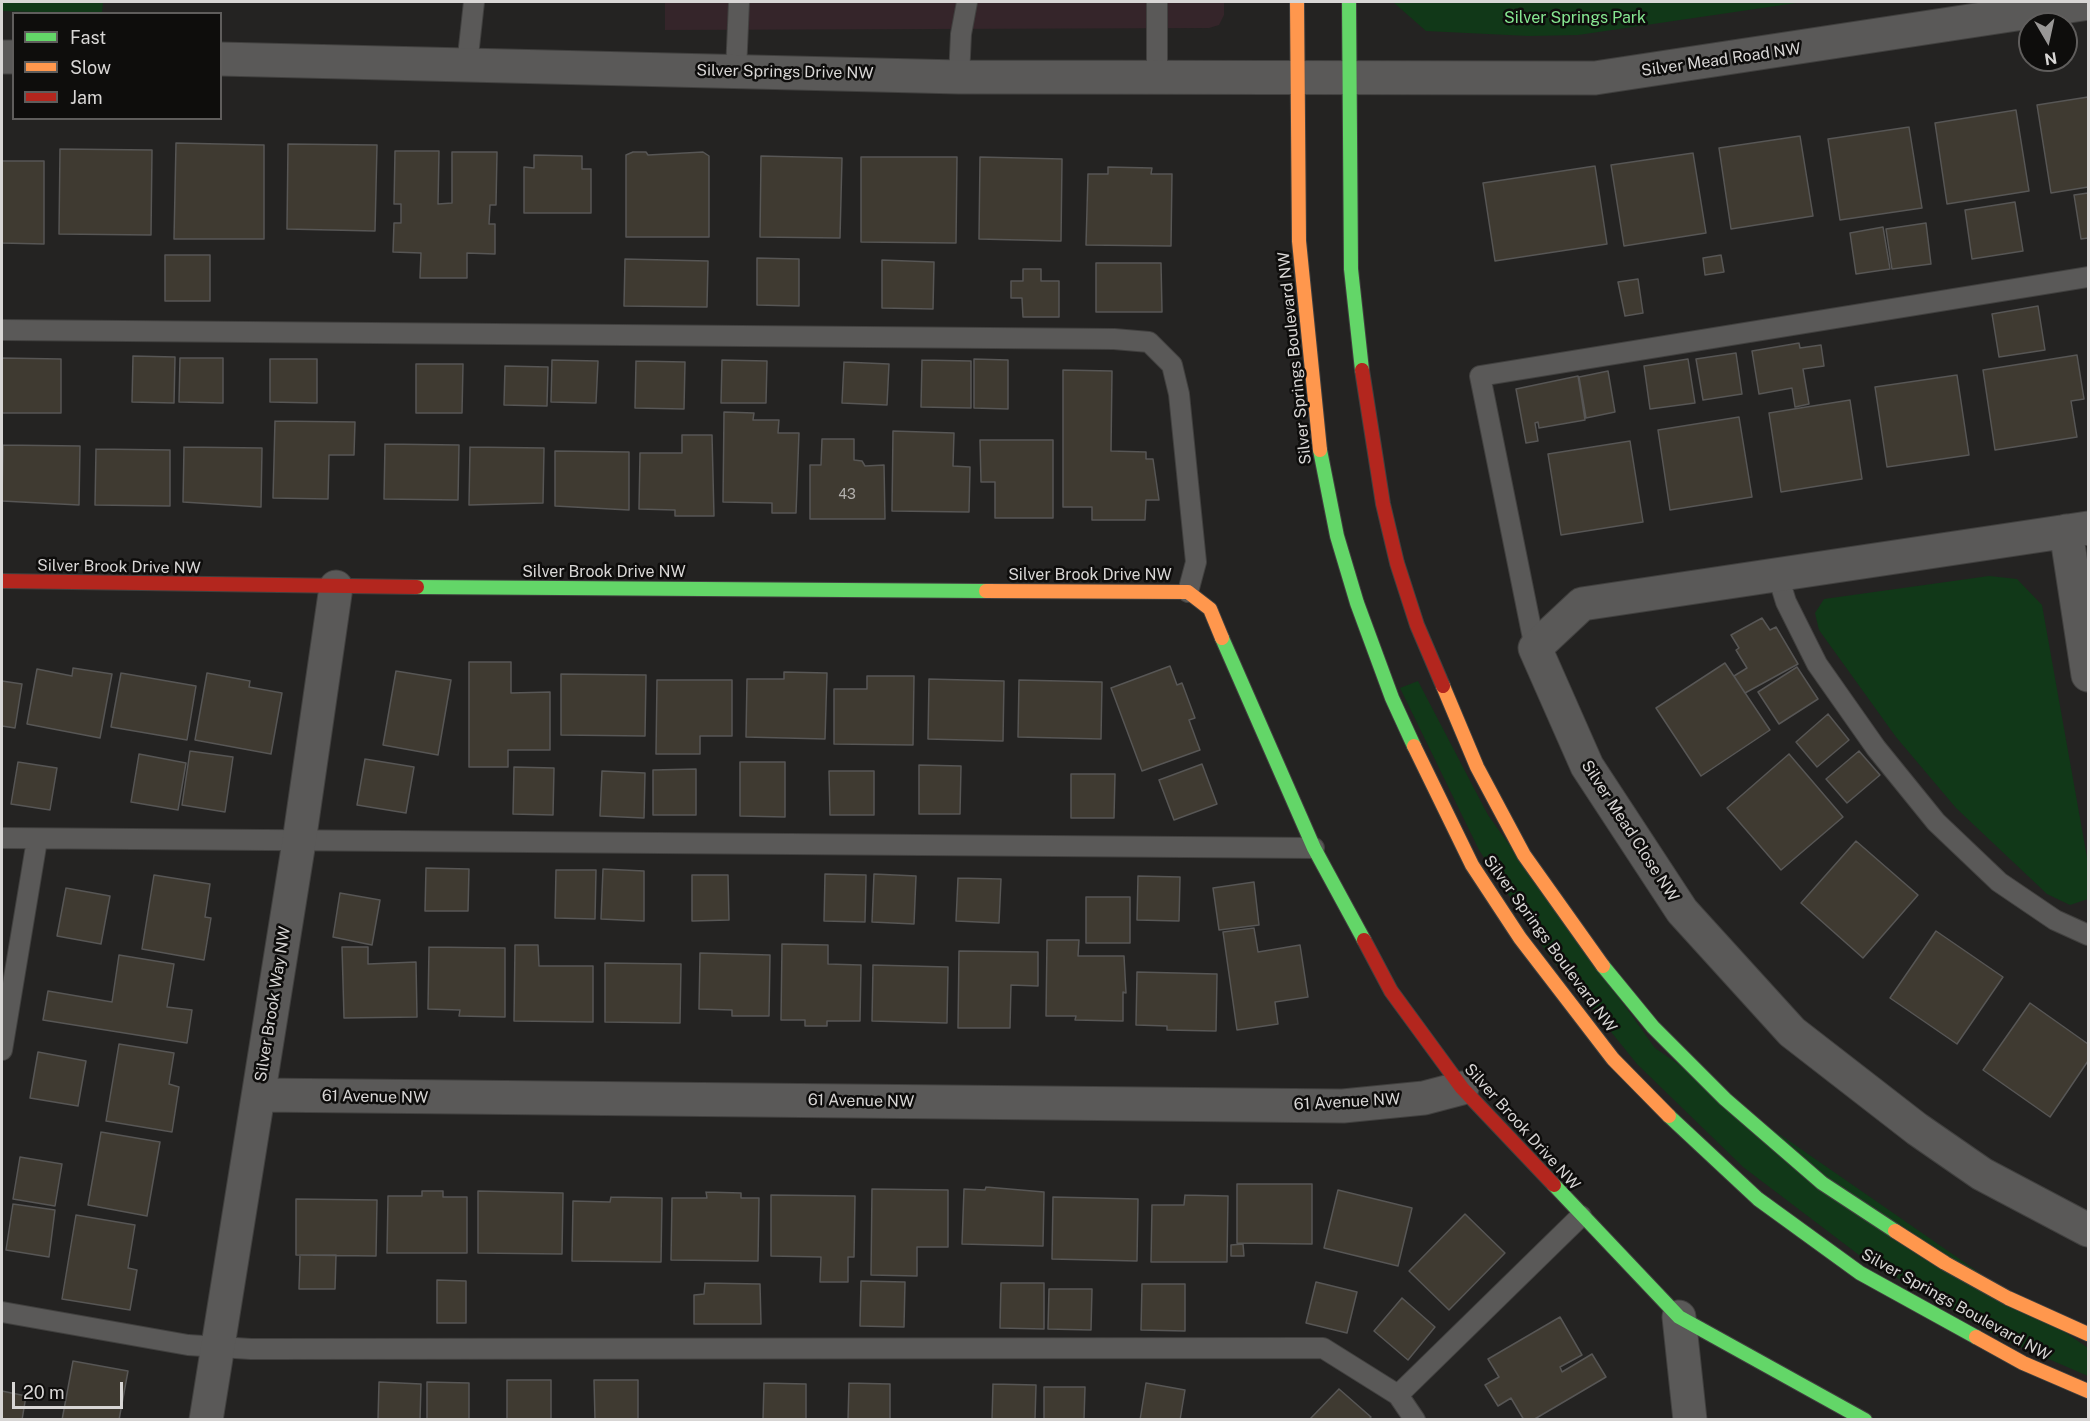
<!DOCTYPE html>
<html>
<head>
<meta charset="utf-8">
<style>
  body { margin:0 }
  #map { position:relative; width:2090px; height:1421px; overflow:hidden; background:#242322; font-family:"Public Sans",sans-serif }
  canvas { display:block }
  .frame { position:absolute; inset:0; border:3px solid #d8d6d5; pointer-events:none }
  .legend { position:absolute; left:12px; top:12px; width:210px; height:108px; box-sizing:border-box; background:#0e0d0c; border:2px solid #5f5d5c; margin:0; padding:8px 10px; list-style:none; font-size:18px; color:#d8d6d5 }
  .legend li { display:flex; align-items:center; gap:12px; height:30px }
  .legend b { width:30px; border:2px solid #5f5d5c }
  .north { position:absolute; left:2018px; top:12px; width:60px; height:60px; box-sizing:border-box; background:#0e0d0c; border:2px solid #5f5d5c; border-radius:50%; rotate:171deg; font-size:16px; font-weight:700; line-height:24px; text-align:center; color:#d8d6d5 }
  .north::after { content:''; display:block; margin:auto; width:21px; height:27px; background:#999796; clip-path:polygon(50% 0,100% 100%,50% 72%,0 100%) }
  .scale { position:absolute; left:12px; top:1382px; width:111px; height:27px; box-sizing:border-box; border:3px solid #d8d6d5; border-top:0; padding-left:8px; font-size:18px; line-height:21px; white-space:nowrap; color:#d8d6d5; -webkit-text-stroke:4px #0e0d0c; paint-order:stroke }
</style>
</head>
<body>
<div id="map">
<canvas width="2090" height="1421"></canvas>
<div class="frame"></div>
<ul class="legend">
<li><b style="height:8px;background:#63d668"></b>Fast</li>
<li><b style="height:8px;background:#ff974d"></b>Slow</li>
<li><b style="height:8px;background:#b3261e"></b>Jam</li>
</ul>
<div class="north">N</div>
<div class="scale">20 m</div>
</div>
<script>
const c = document.querySelector('canvas').getContext('2d');
c.lineJoin = 'round';
function paint(path, color) { c.fillStyle = color; c.fill(path, 'evenodd'); }
const poly = rows => new Path2D(rows.map(r => 'M' + r).join(''));
function strokePath(path, color, width, dash) { c.strokeStyle = color; c.lineWidth = width; c.lineCap = dash ? 'butt' : 'round'; c.setLineDash(dash || []); c.stroke(path); }
function write(font, color, halo, rows, align = 'center') {
  c.font = font + ' "Public Sans",sans-serif'; c.lineWidth = 5; c.setLineDash([]); c.textBaseline = 'middle'; c.strokeStyle = halo; c.fillStyle = color; for (const [text, x, y, turn = 0] of rows) {
    c.save(); c.translate(x, y); c.rotate((+turn || 0) * Math.PI / 180); c.textAlign = isNaN(turn) ? turn : align; if (halo) c.strokeText(text, 0, 0); c.fillText(text, 0, 0); c.restore();
  }
}
paint(poly([
  [665,2,1224,2,1224,15,1219,25,1209,28,665,30]
]), '#35252a');
paint(poly([
  [2,2,103,2,102,14,2,11],
  [1393,2,1803,2,1578,35,1529,36,1426,31],
  [1989,576,2017,579,2042,605,2088,863,2088,899,2070,905,2047,894,1956,808,1896,737,1819,630,1815,613,1824,599],
  [1418,681,1488,815,1655,1048,2088,1348,2088,1376,2002,1339,1863,1258,1743,1167,1637,1064,1547,953,1479,850,1400,688]
]), '#113818');
const building = poly([
  [2088,97,2088,187,2051,193,2037,105,2088,97],
  [2016,110,2029,191,1947,204,1935,123,2016,110],
  [1909,127,1922,208,1840,220,1828,139,1909,127],
  [1800,136,1813,216,1731,229,1719,148,1800,136],
  [176,143,264,145,264,239,174,239,176,143],
  [288,144,377,145,375,231,287,229,288,144],
  [60,149,152,150,151,235,59,234,60,149],
  [395,151,439,151,438,204,452,203,452,152,497,152,496,205,490,205,489,224,495,224,495,254,467,253,467,278,420,278,421,253,393,252,394,223,401,223,401,204,394,204,395,151],
  [633,152,646,152,648,155,703,152,709,156,709,237,626,237,626,155,633,152],
  [1693,153,1706,233,1624,246,1611,165,1693,153],
  [534,155,582,156,582,169,591,169,591,213,524,213,524,167,534,168,534,155],
  [761,156,842,158,840,238,760,237,761,156],
  [861,157,957,157,956,243,861,242,861,157],
  [980,157,1062,159,1061,241,979,239,980,157],
  [2,161,44,161,44,244,2,243,2,161],
  [1595,166,1607,244,1495,261,1483,183,1595,166],
  [1108,167,1152,168,1151,174,1172,174,1171,246,1086,245,1088,174,1108,174,1108,167],
  [2088,193,2088,238,2081,239,2074,195,2088,193],
  [2015,202,2023,251,1972,259,1965,210,2015,202],
  [1926,223,1931,264,1892,269,1886,229,1926,223],
  [1883,227,1890,269,1856,274,1850,233,1883,227],
  [165,255,210,255,210,301,165,301,165,255],
  [1721,255,1724,272,1705,275,1703,258,1721,255],
  [757,258,799,259,799,306,757,305,757,258],
  [625,259,708,261,707,307,624,306,625,259],
  [882,260,934,262,933,309,882,308,882,260],
  [1096,263,1161,263,1162,312,1096,312,1096,263],
  [1023,269,1041,269,1041,281,1059,281,1059,317,1023,317,1022,298,1011,298,1011,281,1023,281,1023,269],
  [1638,279,1643,313,1625,316,1618,282,1638,279],
  [2038,306,2045,350,1999,357,1992,314,2038,306],
  [1799,343,1800,348,1821,345,1824,366,1803,369,1809,404,1795,407,1792,388,1759,394,1752,351,1799,343],
  [1736,353,1742,394,1703,400,1696,359,1736,353],
  [2077,355,2084,399,2071,401,2077,437,1995,450,1983,370,2077,355],
  [133,356,175,357,174,403,132,402,133,356],
  [2,358,61,359,61,413,2,413,2,358],
  [180,358,223,358,223,403,179,402,180,358],
  [270,359,317,359,317,403,270,402,270,359],
  [974,359,1008,360,1008,409,974,408,974,359],
  [1688,359,1695,403,1650,409,1644,366,1688,359],
  [552,360,598,361,596,403,551,402,552,360],
  [722,360,767,361,766,403,721,403,722,360],
  [922,360,971,361,971,408,921,407,922,360],
  [636,361,685,362,684,409,635,408,636,361],
  [844,362,889,364,887,405,842,403,844,362],
  [416,364,463,364,462,413,416,413,416,364],
  [505,366,548,367,547,406,504,405,505,366],
  [1063,370,1112,371,1111,451,1146,452,1146,459,1153,459,1159,500,1146,500,1145,520,1092,520,1092,507,1063,507,1063,370],
  [1608,371,1615,412,1586,418,1579,377,1608,371],
  [1957,375,1969,455,1887,467,1875,387,1957,375],
  [1578,376,1585,420,1539,428,1538,422,1535,423,1538,441,1526,443,1516,389,1578,376],
  [1850,400,1862,479,1781,492,1769,413,1850,400],
  [724,412,754,413,753,420,779,420,778,433,799,433,796,513,772,513,772,503,723,502,724,412],
  [1739,417,1752,497,1670,510,1658,430,1739,417],
  [275,421,355,422,354,455,329,455,328,499,273,498,275,421],
  [893,431,954,433,953,466,970,467,969,512,892,511,893,431],
  [682,435,712,435,714,516,675,516,675,510,639,509,640,453,682,453,682,435],
  [822,439,854,439,854,460,862,461,865,466,884,465,885,519,810,519,810,465,821,465,822,439],
  [980,440,1053,440,1053,518,995,518,995,482,981,482,980,440],
  [1630,441,1643,522,1561,535,1548,454,1630,441],
  [385,444,459,445,458,500,384,499,385,444],
  [3,445,80,446,79,505,2,501,3,445],
  [184,447,262,448,261,507,183,502,184,447],
  [470,447,544,448,543,503,469,505,470,447],
  [96,449,170,450,170,506,95,505,96,449],
  [555,451,629,452,629,510,555,506,555,451],
  [1762,618,1770,630,1776,627,1798,664,1745,693,1734,676,1747,668,1736,650,1739,648,1731,635,1762,618],
  [469,662,511,662,511,693,550,692,550,750,508,750,508,767,469,767,469,662],
  [1725,663,1770,730,1701,776,1656,708,1725,663],
  [1170,666,1177,685,1182,683,1195,718,1189,720,1200,750,1142,771,1111,688,1170,666],
  [1797,667,1818,699,1779,724,1758,692,1797,667],
  [73,668,112,674,100,738,27,724,37,669,72,676,73,668],
  [396,671,451,680,438,755,383,745,396,671],
  [784,672,827,673,825,739,746,737,747,679,784,679,784,672],
  [121,673,196,686,187,740,111,727,121,673],
  [207,673,250,681,249,687,282,693,271,754,195,740,207,673],
  [561,674,646,675,645,736,561,735,561,674],
  [867,676,914,676,913,745,834,744,834,689,867,689,867,676],
  [929,679,1004,681,1003,741,928,739,929,679],
  [657,680,732,680,732,736,700,736,700,754,656,754,657,680],
  [1019,680,1102,682,1101,739,1018,737,1019,680],
  [2,681,22,684,15,728,2,726,2,681],
  [1828,714,1849,740,1817,767,1796,742,1828,714],
  [190,751,233,757,225,812,182,805,190,751],
  [1859,751,1880,775,1847,803,1826,779,1859,751],
  [139,754,186,763,178,810,131,802,139,754],
  [1789,754,1843,817,1781,870,1727,808,1789,754],
  [365,759,414,767,406,813,357,805,365,759],
  [18,762,57,768,50,810,11,804,18,762],
  [740,762,785,762,785,817,740,816,740,762],
  [1202,764,1217,804,1174,820,1159,780,1202,764],
  [919,765,961,766,960,814,919,814,919,765],
  [514,767,554,768,553,815,513,814,514,767],
  [696,769,696,815,653,815,653,770,696,769],
  [602,771,645,773,644,818,600,816,602,771],
  [829,771,874,771,874,815,830,815,829,771],
  [1071,774,1115,774,1114,818,1071,818,1071,774],
  [1856,841,1918,895,1863,958,1801,903,1856,841],
  [426,868,469,869,468,911,425,911,426,868],
  [603,869,644,871,644,921,601,919,603,869],
  [556,870,596,870,595,919,555,918,556,870],
  [825,874,866,875,865,922,824,921,825,874],
  [874,874,916,876,914,924,872,922,874,874],
  [154,875,210,884,205,917,211,918,204,960,142,949,154,875],
  [692,875,728,875,729,920,692,921,692,875],
  [1138,876,1180,877,1179,921,1137,920,1138,876],
  [958,878,1001,879,999,923,956,921,958,878],
  [1254,882,1259,925,1219,930,1213,888,1254,882],
  [66,888,110,896,101,944,57,936,66,888],
  [340,893,380,900,372,945,333,937,340,893],
  [1086,897,1130,897,1130,943,1086,943,1086,897],
  [1254,928,1258,952,1300,945,1308,997,1275,1002,1278,1024,1237,1030,1223,932,1254,928],
  [1936,931,2003,977,1957,1044,1890,998,1936,931],
  [1047,940,1079,940,1078,956,1124,956,1126,993,1123,992,1123,1021,1075,1020,1076,1016,1046,1016,1047,940],
  [782,944,828,945,828,964,861,965,860,1021,827,1021,827,1026,805,1026,805,1020,781,1020,782,944],
  [515,945,538,945,539,966,593,966,593,1022,514,1021,515,945],
  [342,947,368,947,368,964,416,962,417,1017,344,1018,342,947],
  [429,947,505,948,505,1017,459,1016,460,1010,428,1009,429,947],
  [959,951,1038,952,1038,986,1011,985,1010,1028,958,1028,959,951],
  [700,953,770,955,769,1016,732,1016,732,1010,699,1009,700,953],
  [119,955,174,964,167,1007,192,1010,187,1043,43,1020,48,991,112,1002,119,955],
  [605,963,681,964,680,1023,605,1022,605,963],
  [873,965,948,967,947,1023,872,1021,873,965],
  [1137,972,1217,974,1216,1031,1167,1030,1167,1026,1136,1025,1137,972],
  [2030,1003,2088,1044,2088,1061,2050,1117,1983,1070,2030,1003],
  [119,1044,174,1053,169,1084,179,1087,172,1132,106,1121,119,1044],
  [38,1052,86,1061,78,1106,30,1098,38,1052],
  [101,1132,160,1142,147,1216,88,1205,101,1132],
  [20,1157,62,1164,55,1206,13,1199,20,1157],
  [1237,1184,1312,1184,1312,1244,1237,1243,1237,1184],
  [986,1187,1044,1192,1043,1246,962,1244,964,1189,985,1190,986,1187],
  [872,1189,948,1190,948,1247,917,1247,917,1276,871,1275,872,1189],
  [1338,1190,1412,1208,1398,1266,1324,1248,1338,1190],
  [422,1191,443,1191,443,1197,467,1197,467,1253,387,1253,388,1196,422,1196,422,1191],
  [478,1191,563,1193,562,1254,478,1253,478,1191],
  [706,1192,741,1193,741,1198,759,1198,758,1261,671,1260,672,1198,707,1198,706,1192],
  [771,1195,855,1196,854,1257,848,1257,848,1282,820,1282,821,1257,771,1256,771,1195],
  [1185,1195,1228,1196,1227,1262,1151,1262,1152,1205,1184,1205,1185,1195],
  [611,1197,662,1198,661,1262,572,1261,573,1201,610,1202,611,1197],
  [1053,1197,1138,1199,1137,1261,1052,1259,1053,1197],
  [296,1199,377,1200,376,1256,296,1255,296,1199],
  [13,1204,55,1210,49,1257,6,1250,13,1204],
  [1465,1214,1505,1253,1449,1310,1409,1271,1465,1214],
  [76,1215,135,1225,128,1268,137,1270,130,1310,62,1299,76,1215],
  [1243,1244,1244,1256,1231,1256,1231,1245,1243,1244],
  [300,1255,336,1255,335,1289,299,1289,300,1255],
  [437,1280,466,1281,466,1323,437,1323,437,1280],
  [861,1281,905,1282,904,1327,860,1326,861,1281],
  [1316,1282,1357,1292,1347,1333,1306,1323,1316,1282],
  [705,1283,760,1284,761,1324,694,1324,694,1295,704,1294,705,1283],
  [1001,1283,1044,1283,1044,1329,1000,1328,1001,1283],
  [1142,1284,1185,1284,1185,1331,1141,1330,1142,1284],
  [1049,1289,1092,1289,1091,1330,1048,1329,1049,1289],
  [1402,1298,1435,1327,1408,1360,1374,1331,1402,1298],
  [1560,1317,1582,1355,1560,1367,1562,1372,1592,1354,1606,1377,1533,1420,1524,1420,1511,1398,1498,1406,1485,1385,1499,1377,1488,1359,1560,1317],
  [73,1361,128,1371,119,1420,62,1420,73,1361],
  [507,1380,551,1380,551,1420,507,1420,507,1380],
  [594,1380,638,1380,638,1420,595,1420,594,1380],
  [379,1382,421,1384,420,1420,378,1420,379,1382],
  [427,1382,469,1383,469,1420,427,1420,427,1382],
  [764,1383,806,1384,806,1420,763,1420,764,1383],
  [849,1383,890,1384,890,1420,848,1420,849,1383],
  [1146,1383,1185,1390,1180,1420,1140,1420,1146,1383],
  [993,1384,1036,1385,1035,1420,992,1420,993,1384],
  [1044,1387,1085,1387,1084,1420,1044,1420,1044,1387],
  [1339,1389,1371,1417,1368,1420,1309,1420,1339,1389],
  [2,1391,26,1396,22,1420,2,1420,2,1391]
]);
paint(building, '#3f3a31');
strokePath(building, '#575655', 1.5);
const lane = poly([
  [1157,2,1157,78],
  [467,65,474,2],
  [736,71,739,2],
  [959,77,961,34,967,2],
  [2,330,1114,339,1149,342,1172,365,1179,394,1196,562,1188,592],
  [1778,576,1786,602,1817,664,1876,748,1936,822,1999,882,2055,920,2088,935],
  [1535,648,1480,376,2088,277],
  [2,838,1314,848],
  [2,1050,37,840],
  [2,1312,188,1345,251,1349,1323,1348,1398,1395,1415,1420],
  [1398,1395,1581,1216]
]);
const street = poly([
  [2,57,14,57],
  [220,59,959,77,1595,78,2088,3],
  [2088,528,1582,604,1535,648,1587,766,1682,911,1792,1032,1917,1129,1982,1174,2088,1230],
  [2066,531,2088,675],
  [259,1095,1343,1106,1424,1098,1462,1088],
  [1679,1317,1690,1420],
  [206,1420,299,842,336,587]
]);
const fast = poly([
  [1349,2,1351,269,1362,370],
  [1320,450,1337,536,1357,603,1392,698,1414,746],
  [417,587,986,591],
  [1222,638,1314,848,1364,940],
  [1603,966,1653,1027,1725,1099,1822,1183,1895,1231],
  [1669,1116,1758,1199,1860,1273,1976,1337],
  [1554,1185,1679,1317,1865,1420]
]);
const slow = poly([
  [1297,2,1299,241,1320,450],
  [986,591,1188,592,1210,609,1222,638],
  [1443,686,1477,767,1524,855,1603,966],
  [1414,746,1472,865,1520,938,1613,1059,1669,1116],
  [1895,1231,1945,1263,2008,1298,2088,1334],
  [1976,1337,2023,1363,2088,1391]
]);
const jam = poly([
  [1362,370,1383,504,1397,563,1417,625,1443,686],
  [2,581,417,587],
  [1364,940,1391,991,1462,1088,1554,1185]
]);
strokePath(lane, '#41403f', 22);
strokePath(street, '#41403f', 35);
strokePath(fast, '#41403f', 16);
strokePath(slow, '#41403f', 16);
strokePath(jam, '#41403f', 16);
strokePath(lane, '#5a5958', 20);
strokePath(street, '#5a5958', 33);
strokePath(fast, '#63d668', 14);
strokePath(slow, '#ff974d', 14);
strokePath(jam, '#b3261e', 14);
write('14px', '#b2afac', null, [
  ["43",847,495]
]);
write('16px', '#86e791', '#0e0d0c', [
  ["Silver Springs Park",1575,18]
]);
write('16px', '#d8d6d5', '#0e0d0c', [
  ["Silver Mead Road NW",1721,60,-8],
  ["Silver Springs Drive NW",785,72,1],
  ["Silver Springs Boulevard NW",1295,358,-96],
  ["Silver Brook Drive NW",119,567,1],
  ["Silver Brook Drive NW",604,572],
  ["Silver Brook Drive NW",1090,575],
  ["Silver Mead Close NW",1630,831,57],
  ["Silver Springs Boulevard NW",1550,944,54],
  ["Silver Brook Way NW",273,1004,-81],
  ["61 Avenue NW",375,1097,1],
  ["61 Avenue NW",861,1101,1],
  ["61 Avenue NW",1347,1102,-3],
  ["Silver Brook Drive NW",1522,1127,48],
  ["Silver Springs Boulevard NW",1956,1305,29]
]);
</script>
</body>
</html>
